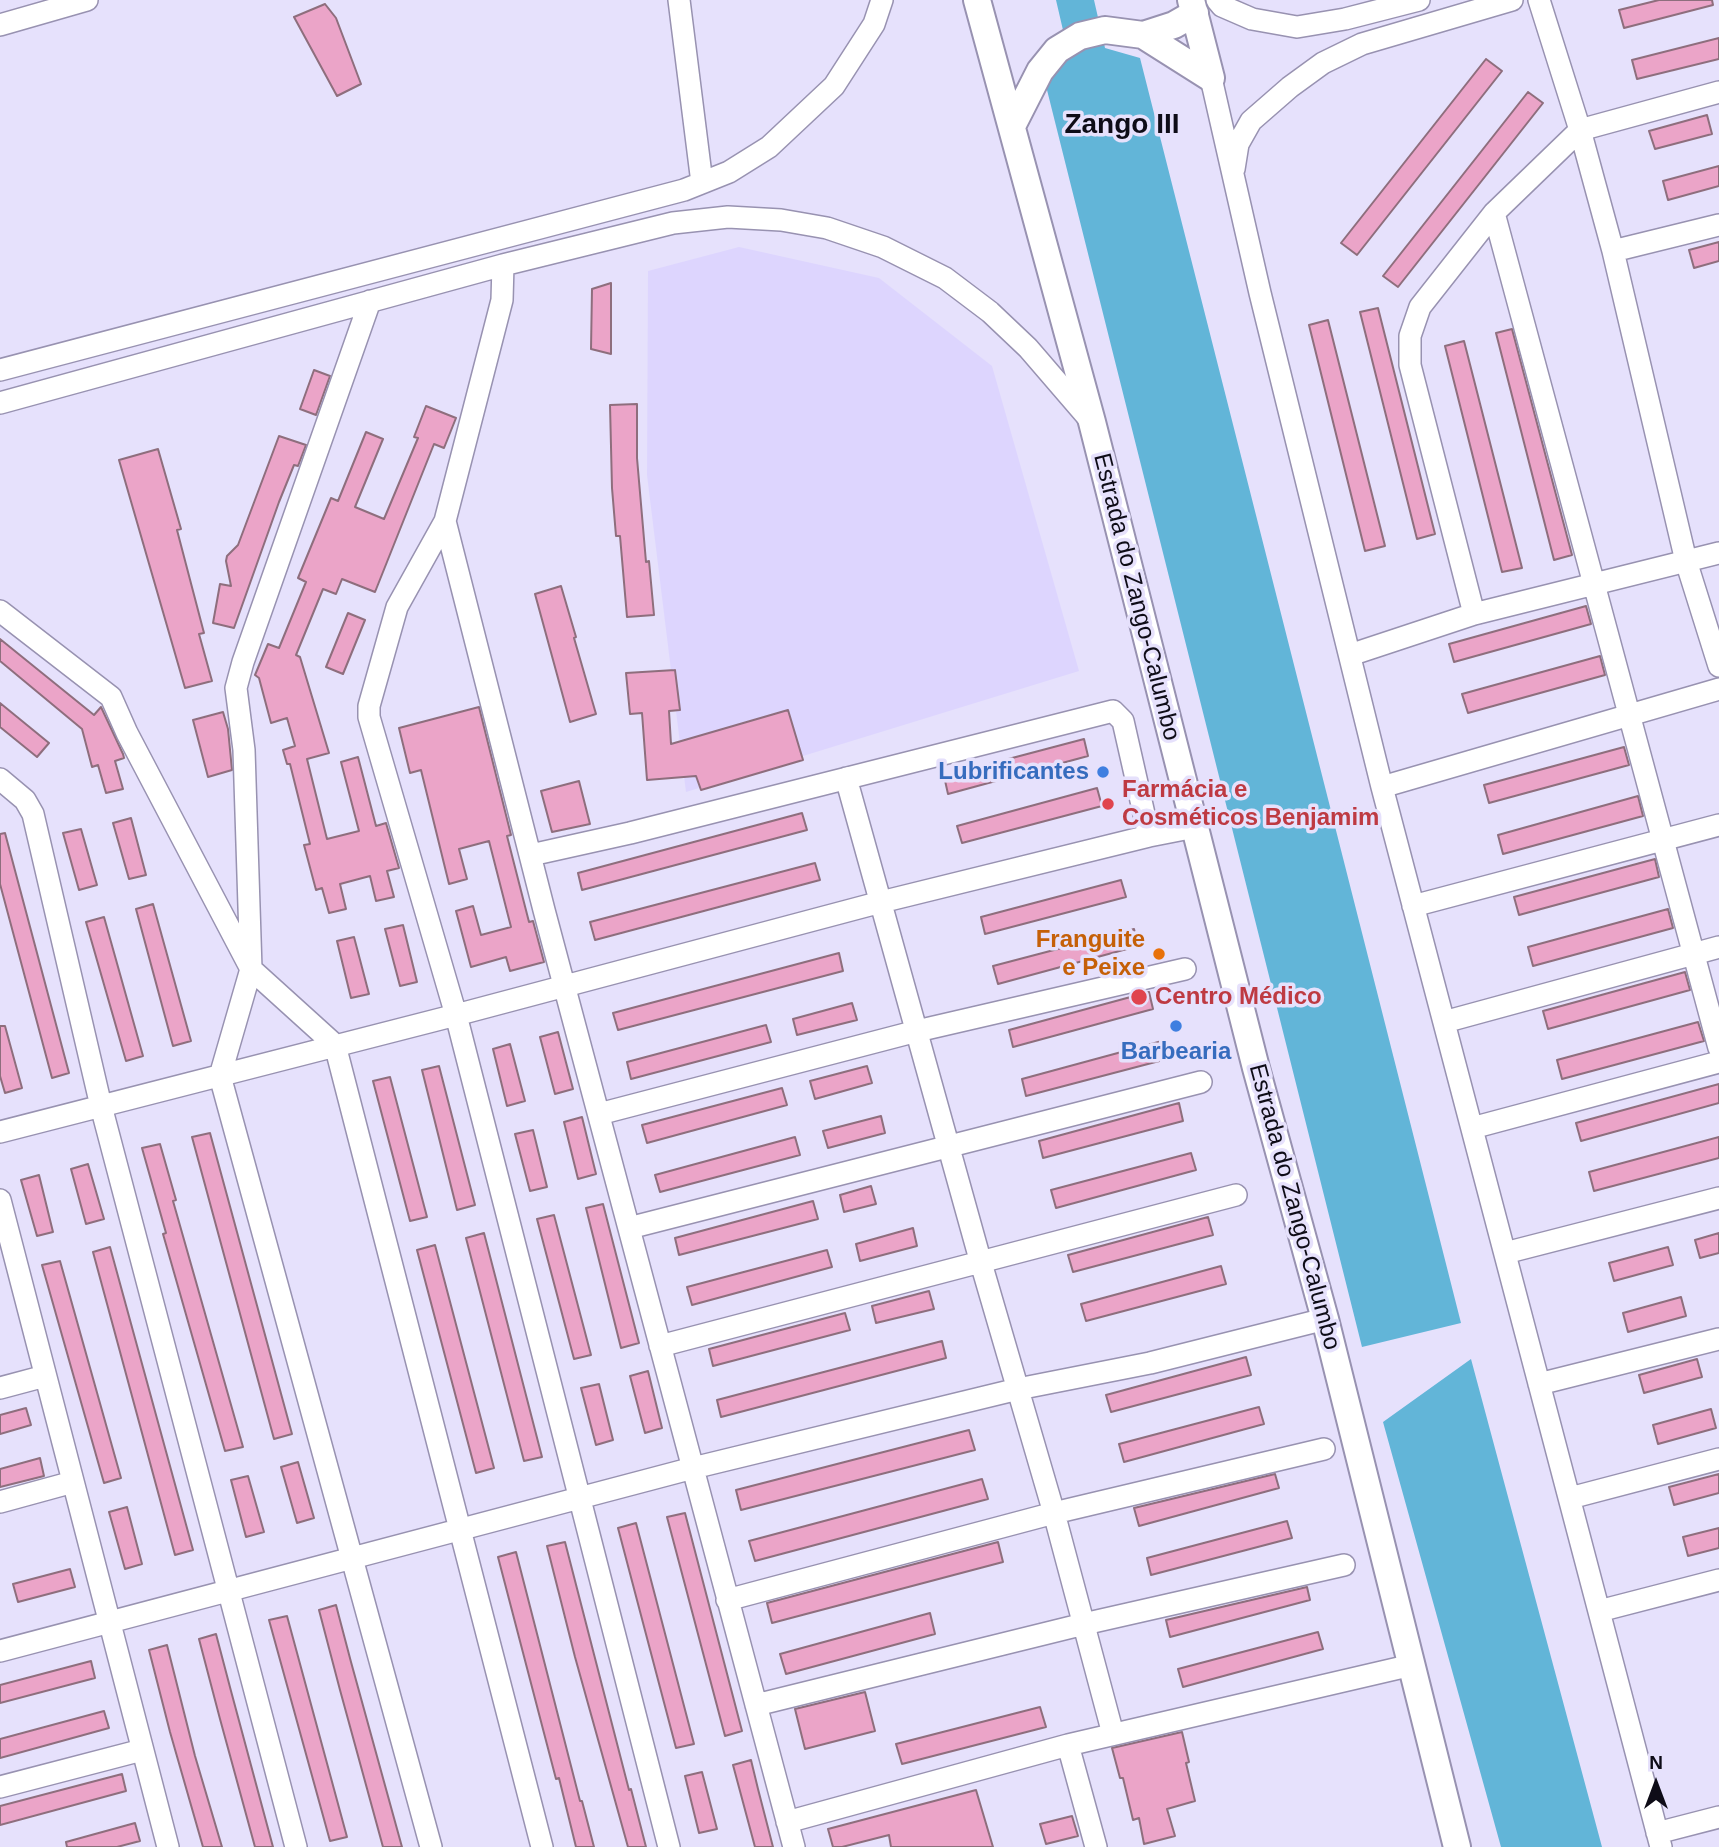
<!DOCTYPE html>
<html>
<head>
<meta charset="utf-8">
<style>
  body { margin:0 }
  #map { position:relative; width:1719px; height:1847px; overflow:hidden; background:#e6e1fc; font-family:Helvetica,sans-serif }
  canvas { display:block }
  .north { position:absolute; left:1621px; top:1749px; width:70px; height:70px; -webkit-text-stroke:5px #e6e1fc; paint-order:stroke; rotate:0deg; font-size:19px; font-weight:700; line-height:28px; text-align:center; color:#0e0c17 }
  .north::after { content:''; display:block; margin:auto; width:24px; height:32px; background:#0e0c17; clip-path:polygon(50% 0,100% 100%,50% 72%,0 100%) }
</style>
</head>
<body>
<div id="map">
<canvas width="1719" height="1847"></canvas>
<div class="north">N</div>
</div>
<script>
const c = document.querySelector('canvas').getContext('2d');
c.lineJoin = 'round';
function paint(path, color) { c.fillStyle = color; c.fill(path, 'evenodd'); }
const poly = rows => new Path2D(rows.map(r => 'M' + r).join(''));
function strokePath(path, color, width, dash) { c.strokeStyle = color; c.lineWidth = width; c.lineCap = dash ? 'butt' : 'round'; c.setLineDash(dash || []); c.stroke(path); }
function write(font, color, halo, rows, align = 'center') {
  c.font = font + ' Helvetica,sans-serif'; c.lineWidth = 7; c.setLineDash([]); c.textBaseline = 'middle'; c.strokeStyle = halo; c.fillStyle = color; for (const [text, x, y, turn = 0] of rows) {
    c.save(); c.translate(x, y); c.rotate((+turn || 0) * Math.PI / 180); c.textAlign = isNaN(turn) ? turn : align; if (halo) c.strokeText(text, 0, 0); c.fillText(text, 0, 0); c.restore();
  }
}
paint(poly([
  [739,247,879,278,992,366,1079,671,686,792,647,475,648,271]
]), '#ddd5fe');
paint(poly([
  [1056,0,1094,0,1105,48,1140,58,1461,1323,1362,1347,1045,82,1069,56],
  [1471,1359,1602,1847,1501,1847,1383,1422]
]), '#62b5d8');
const building = poly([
  [1659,0,1712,0,1713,5,1624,28,1619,10,1659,0],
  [325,4,336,18,361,84,337,96,294,17,325,4],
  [1719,38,1719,59,1637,79,1632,60,1719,38],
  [1486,59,1502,71,1357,255,1341,243,1486,59],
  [1528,92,1543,103,1398,287,1383,276,1528,92],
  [1707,115,1712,134,1655,149,1649,131,1707,115],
  [1719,166,1719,186,1668,200,1663,181,1719,166],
  [1719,242,1719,261,1694,268,1689,250,1719,242],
  [611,283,611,354,591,349,592,289,611,283],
  [1378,308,1435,534,1417,539,1360,312,1378,308],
  [1328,320,1385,546,1365,551,1309,325,1328,320],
  [1512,329,1572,555,1554,560,1496,333,1512,329],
  [1464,341,1522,568,1502,572,1445,346,1464,341],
  [314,370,330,376,316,415,300,409,314,370],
  [637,404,637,458,646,562,649,561,654,615,627,617,620,536,616,536,612,488,610,405,637,404],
  [426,406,456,418,444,448,434,444,375,592,342,579,336,594,323,589,296,655,300,657,329,753,307,759,327,839,359,831,341,762,358,757,376,826,386,823,399,868,387,871,394,897,376,901,370,876,340,884,346,909,329,913,322,888,316,890,304,845,310,844,290,764,287,764,283,750,295,746,287,718,271,723,259,678,255,675,268,644,279,648,306,582,298,578,331,498,338,501,366,432,383,439,355,507,384,519,418,438,414,437,426,406],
  [279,436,306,445,298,466,294,465,279,502,234,628,213,623,220,584,231,586,226,561,227,556,238,545,279,436],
  [158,449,181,529,177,530,204,633,199,634,212,681,185,688,119,460,158,449],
  [561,586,576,637,574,638,596,714,570,722,535,594,561,586],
  [1586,606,1591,624,1454,662,1449,644,1586,606],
  [348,613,365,620,343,674,326,667,348,613],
  [0,639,94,715,101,707,123,754,124,758,115,761,123,789,106,793,98,765,92,767,82,729,0,661,0,639],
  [1600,656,1605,675,1468,713,1462,694,1600,656],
  [675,670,680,710,669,711,671,744,788,710,803,760,701,790,696,776,647,780,642,713,630,714,626,673,675,670],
  [0,703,49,743,37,757,0,727,0,703],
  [479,707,511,835,507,836,529,922,533,921,544,962,510,971,506,957,471,967,456,911,473,906,481,935,511,927,489,841,459,849,467,879,449,884,421,770,410,773,399,728,479,707],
  [223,712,228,729,232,770,208,777,193,720,223,712],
  [1084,739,1088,756,948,794,944,776,1084,739],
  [1624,747,1629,765,1489,803,1484,785,1624,747],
  [579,781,590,824,552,832,541,791,579,781],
  [1097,788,1102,806,962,843,957,826,1097,788],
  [1638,796,1643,816,1503,854,1498,835,1638,796],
  [802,813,807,830,582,890,578,873,802,813],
  [131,818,146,875,129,879,113,823,131,818],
  [81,829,97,885,79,890,63,833,81,829],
  [5,833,69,1073,52,1078,0,884,0,834,5,833],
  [1655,859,1659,877,1519,915,1514,897,1655,859],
  [815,863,820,880,595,940,590,922,815,863],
  [1121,880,1126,897,985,934,981,917,1121,880],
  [153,904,191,1041,173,1046,136,909,153,904],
  [1668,909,1673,928,1533,966,1528,947,1668,909],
  [104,917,143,1056,126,1061,86,922,104,917],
  [403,925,417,982,400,986,385,929,403,925],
  [1134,929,1138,946,998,984,993,966,1134,929],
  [354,937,369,994,351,998,337,941,354,937],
  [839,953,843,971,618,1030,613,1013,839,953],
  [1685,972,1690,990,1548,1029,1543,1011,1685,972],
  [1149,992,1153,1009,1013,1047,1009,1030,1149,992],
  [852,1003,857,1020,797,1035,793,1019,852,1003],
  [1698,1022,1704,1041,1562,1079,1557,1060,1698,1022],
  [766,1025,771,1042,631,1079,627,1062,766,1025],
  [0,1026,5,1026,22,1088,5,1093,0,1076,0,1026],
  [558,1032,573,1089,555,1094,540,1037,558,1032],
  [1162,1041,1167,1059,1026,1096,1022,1079,1162,1041],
  [510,1044,525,1101,507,1106,493,1049,510,1044],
  [439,1066,475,1205,457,1210,422,1070,439,1066],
  [867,1066,872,1083,815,1099,810,1081,867,1066],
  [390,1077,427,1217,410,1221,373,1081,390,1077],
  [1719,1084,1719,1103,1581,1141,1576,1123,1719,1084],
  [782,1088,787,1105,647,1143,642,1125,782,1088],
  [1179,1103,1183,1121,1043,1158,1039,1141,1179,1103],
  [881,1116,885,1133,828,1148,823,1131,881,1116],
  [582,1117,596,1174,578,1179,564,1122,582,1117],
  [533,1130,547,1187,530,1191,515,1134,533,1130],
  [210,1133,292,1434,274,1439,192,1137,210,1133],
  [795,1137,800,1155,660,1192,655,1175,795,1137],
  [1719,1137,1719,1158,1594,1191,1589,1172,1719,1137],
  [160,1144,176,1200,173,1201,243,1447,225,1451,163,1234,166,1233,142,1148,160,1144],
  [1191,1153,1196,1170,1056,1208,1051,1190,1191,1153],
  [88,1164,104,1219,86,1224,71,1169,88,1164],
  [39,1175,53,1232,37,1236,21,1180,39,1175],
  [871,1186,876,1204,844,1212,840,1195,871,1186],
  [813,1201,818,1219,679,1255,675,1238,813,1201],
  [603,1204,639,1343,621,1348,586,1208,603,1204],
  [554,1215,591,1355,574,1359,537,1219,554,1215],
  [1208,1217,1213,1235,1073,1272,1068,1255,1208,1217],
  [913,1228,917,1246,860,1261,856,1244,913,1228],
  [484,1233,542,1457,524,1461,466,1238,484,1233],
  [1719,1233,1719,1253,1700,1258,1695,1240,1719,1233],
  [435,1245,494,1468,476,1473,417,1250,435,1245],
  [110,1247,193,1550,175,1555,93,1252,110,1247],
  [1668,1247,1673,1265,1614,1281,1609,1263,1668,1247],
  [827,1250,832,1267,692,1305,687,1287,827,1250],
  [60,1261,121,1478,104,1483,42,1265,60,1261],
  [1221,1266,1226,1284,1086,1321,1081,1304,1221,1266],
  [929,1291,934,1309,876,1323,872,1306,929,1291],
  [1681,1297,1686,1316,1628,1332,1623,1313,1681,1297],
  [845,1313,850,1330,713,1366,709,1349,845,1313],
  [942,1341,946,1358,721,1417,717,1400,942,1341],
  [1246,1357,1251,1375,1111,1412,1106,1395,1246,1357],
  [1697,1359,1702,1377,1644,1393,1639,1375,1697,1359],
  [648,1371,662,1428,645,1433,630,1376,648,1371],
  [599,1384,613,1440,596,1445,581,1388,599,1384],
  [1259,1407,1264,1424,1124,1462,1119,1444,1259,1407],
  [26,1408,31,1425,0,1434,0,1415,26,1408],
  [1711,1409,1716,1428,1658,1444,1653,1425,1711,1409],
  [969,1430,975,1450,741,1510,736,1490,969,1430],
  [40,1458,44,1476,0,1487,0,1469,40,1458],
  [298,1462,314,1518,297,1523,281,1467,298,1462],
  [1275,1474,1279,1488,1139,1526,1134,1508,1275,1474],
  [1719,1474,1719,1493,1674,1505,1669,1487,1719,1474],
  [248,1476,264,1532,246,1537,231,1480,248,1476],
  [982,1479,988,1499,755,1561,749,1541,982,1479],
  [127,1507,142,1564,125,1569,109,1512,127,1507],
  [685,1513,742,1731,725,1736,667,1517,685,1513],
  [1287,1521,1292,1538,1151,1575,1147,1558,1287,1521],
  [636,1523,694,1744,676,1748,618,1528,636,1523],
  [1719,1528,1719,1548,1688,1556,1683,1537,1719,1528],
  [565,1542,629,1790,631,1789,646,1847,628,1847,575,1657,547,1546,565,1542],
  [998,1542,1003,1562,772,1623,767,1603,998,1542],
  [516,1552,580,1801,582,1801,594,1847,576,1847,559,1778,556,1779,498,1557,516,1552],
  [70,1569,75,1587,18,1602,13,1584,70,1569],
  [1307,1587,1310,1600,1170,1637,1166,1620,1307,1587],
  [336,1605,351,1662,402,1847,383,1847,340,1690,319,1610,336,1605],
  [930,1613,935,1634,786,1674,780,1654,930,1613],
  [287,1616,347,1837,330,1841,269,1620,287,1616],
  [1318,1632,1323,1649,1183,1687,1178,1669,1318,1632],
  [216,1634,231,1691,273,1847,255,1847,220,1719,199,1639,216,1634],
  [167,1645,195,1756,222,1847,203,1847,170,1732,149,1650,167,1645],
  [91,1661,95,1678,0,1703,0,1685,91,1661],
  [865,1692,875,1731,805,1749,795,1709,865,1692],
  [1040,1707,1046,1727,902,1764,896,1744,1040,1707],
  [104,1711,109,1728,0,1758,0,1739,104,1711],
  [1182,1732,1189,1762,1186,1763,1195,1801,1167,1809,1175,1836,1144,1844,1139,1818,1133,1820,1123,1778,1120,1778,1112,1748,1182,1732],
  [751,1760,758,1789,773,1847,755,1847,733,1765,751,1760],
  [702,1772,717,1829,699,1833,685,1776,702,1772],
  [122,1774,126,1791,0,1825,0,1806,122,1774],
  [976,1790,993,1847,891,1847,889,1835,842,1847,833,1847,828,1829,976,1790],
  [1072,1816,1078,1836,1046,1844,1040,1824,1072,1816],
  [135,1823,140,1841,117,1847,67,1847,66,1842,135,1823]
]);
paint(building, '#eba4c8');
strokePath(building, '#8e6e7d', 2);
const minor = poly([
  [679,0,702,183],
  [1217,0,1222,6,1252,19,1297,27,1345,19,1419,0],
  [1539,0,1580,130,1613,251,1686,561,1719,666],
  [0,25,87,0],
  [1211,78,1260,293,1382,787,1661,1847],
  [1234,169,1238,144,1251,121,1290,87,1323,63,1362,44,1512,0],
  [1494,213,1719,1048],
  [1613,251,1719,225],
  [503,265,502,300,445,521,397,607,369,706,369,717,456,1015,669,1847],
  [370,301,243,662,236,688,244,750,251,969,335,1045,542,1847],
  [0,370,684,190,729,172,769,147,834,86,874,24,882,0],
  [0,403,503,265,673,223,728,217,781,220,827,228,883,247,945,278,990,312,1028,348,1090,420],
  [445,521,544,910,794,1847],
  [0,611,111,697,127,733,251,969,220,1076,431,1847],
  [1474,614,1410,365,1410,336,1420,307,1494,213,1580,130,1719,92],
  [1350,655,1474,614,1719,553],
  [846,778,981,1263,1054,1513,1113,1734],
  [0,779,25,800,33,814,101,1106,296,1847],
  [1382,787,1719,689],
  [531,855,630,833,1113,711,1123,721,1149,836],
  [1413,906,1719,825],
  [1444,1022,1719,947],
  [599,1114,917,1031,1185,969],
  [1472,1128,1719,1062],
  [0,1132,456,1015,881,902,1149,836,1195,827],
  [0,1200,168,1847],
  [629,1228,1201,1082],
  [1505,1253,1719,1198],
  [660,1346,1236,1195],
  [1539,1384,1719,1339],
  [0,1388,45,1376],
  [1570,1498,1719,1459],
  [0,1502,73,1482],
  [727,1600,1054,1513,1324,1449],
  [1599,1611,1719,1580],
  [0,1651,693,1468,1018,1389,1150,1363,1325,1319],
  [756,1705,1084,1624,1344,1565],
  [1068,1745,1096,1847],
  [0,1787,142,1750],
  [787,1822,1068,1745,1412,1665],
  [1657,1833,1719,1817]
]);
const major = poly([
  [977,0,1092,422,1256,1068,1325,1319,1457,1847],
  [1191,0,1211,78],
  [1143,35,1174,25,1195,13],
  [1013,124,1040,71,1057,50,1080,36,1105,30,1143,35,1211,78]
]);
strokePath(minor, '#9892b1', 24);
strokePath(major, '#9892b1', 30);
strokePath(minor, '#fff', 21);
strokePath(major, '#fff', 26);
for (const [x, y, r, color] of [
  [1103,772,7,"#3f7fe0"],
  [1108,804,7,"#e0444e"],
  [1159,954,7,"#e8710a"],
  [1139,997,9,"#e0444e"],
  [1176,1026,7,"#3f7fe0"]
]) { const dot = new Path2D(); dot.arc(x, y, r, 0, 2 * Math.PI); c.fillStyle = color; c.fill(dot); strokePath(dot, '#e6e1fc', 2.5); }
write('24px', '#0e0c17', '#e6e1fc', [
  ["Estrada do Zango-Calumbo",1136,597,76],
  ["Estrada do Zango-Calumbo",1294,1207,75]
]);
write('bold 24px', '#366cbe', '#e6e1fc', [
  ["Lubrificantes",1089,772],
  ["Barbearia",1176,1052,"center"]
], 'right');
write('bold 24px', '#be3a42', '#e6e1fc', [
  ["Farmácia e",1122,790],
  ["Cosméticos Benjamim",1122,818],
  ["Centro Médico",1155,997]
], 'left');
write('bold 24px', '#c56008', '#e6e1fc', [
  ["Franguite",1145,940],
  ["e Peixe",1145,968]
], 'right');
write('bold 28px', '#0e0c17', '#e6e1fc', [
  ["Zango III",1122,125]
]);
</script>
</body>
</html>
